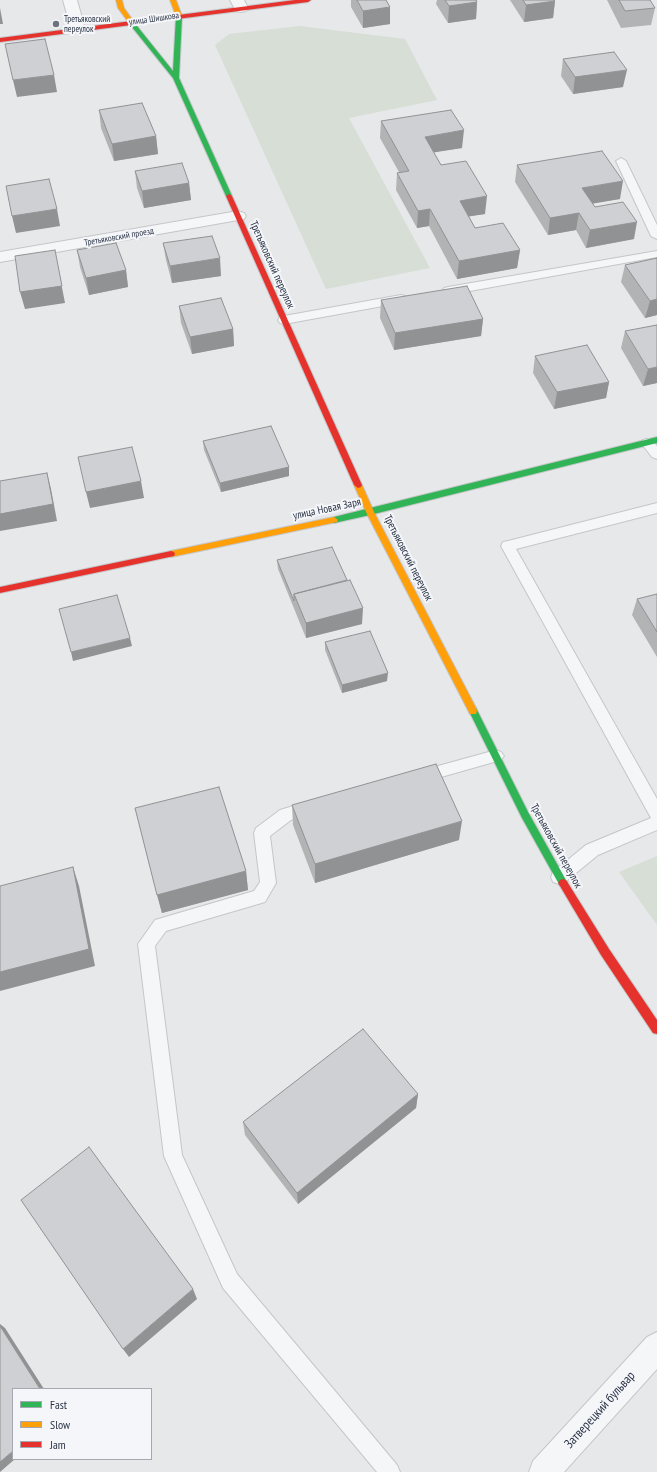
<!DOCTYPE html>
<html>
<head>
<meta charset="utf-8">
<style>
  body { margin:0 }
  #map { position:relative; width:657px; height:1472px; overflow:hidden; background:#e6e8ea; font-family:"PT Sans Narrow",sans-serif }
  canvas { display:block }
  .legend { position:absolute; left:12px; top:1388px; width:140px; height:72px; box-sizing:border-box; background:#f4f6f9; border:1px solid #a4a8b1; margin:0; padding:5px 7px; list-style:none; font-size:12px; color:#2b3445 }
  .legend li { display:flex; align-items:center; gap:8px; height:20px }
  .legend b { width:20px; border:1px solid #a4a8b1 }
</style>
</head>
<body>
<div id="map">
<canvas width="657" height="1472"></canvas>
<ul class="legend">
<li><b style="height:5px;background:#30b455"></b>Fast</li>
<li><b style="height:5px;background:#ff9f0a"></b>Slow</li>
<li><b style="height:5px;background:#e5322d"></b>Jam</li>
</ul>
</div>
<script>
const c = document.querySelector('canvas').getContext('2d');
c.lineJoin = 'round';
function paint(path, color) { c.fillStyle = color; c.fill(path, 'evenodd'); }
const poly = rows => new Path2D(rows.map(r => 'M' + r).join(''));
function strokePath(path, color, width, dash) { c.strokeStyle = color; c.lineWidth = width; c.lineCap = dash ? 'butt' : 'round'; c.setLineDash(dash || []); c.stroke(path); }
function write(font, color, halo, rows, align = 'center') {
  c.font = font + ' "PT Sans Narrow",sans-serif'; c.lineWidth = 4; c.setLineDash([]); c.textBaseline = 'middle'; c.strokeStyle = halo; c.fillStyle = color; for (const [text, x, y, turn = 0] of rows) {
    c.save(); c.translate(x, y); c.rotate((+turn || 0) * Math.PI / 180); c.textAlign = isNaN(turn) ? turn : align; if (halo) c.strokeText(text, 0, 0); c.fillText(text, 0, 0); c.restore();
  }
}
paint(poly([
  [300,26,405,39,437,100,349,118,430,268,326,289,215,45,229,34],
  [657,856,657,925,619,872]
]), '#d6ded6');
const lane = poly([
  [621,158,626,161,657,225,657,239,651,236,616,161,621,158],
  [657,251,657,257,448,295,444,294,442,291,444,288,448,287,657,251],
  [401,295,405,296,407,299,405,302,284,324,280,323,278,320,280,317,284,316,401,295],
  [647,439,651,440,657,446,657,459,652,457,641,443,643,440,647,439],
  [657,503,657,513,516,549,657,799,657,830,598,855,565,882,559,884,553,882,551,877,553,872,586,845,651,818,501,546,503,542,508,541,657,503],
  [496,750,501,752,504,756,501,760,420,783,415,782,412,777,415,772,420,771,496,750],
  [313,800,319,802,321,807,319,812,291,820,270,836,276,883,265,902,166,931,155,946,182,1155,237,1274,397,1465,400,1472,377,1472,223,1288,164,1156,138,944,155,920,254,891,260,882,254,833,256,828,280,810,313,800]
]);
const street = poly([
  [63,0,77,0,85,29,83,32,78,33,73,32,71,29,63,0],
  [230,0,244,0,248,8,246,11,241,12,236,11,230,0],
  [238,211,244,213,246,216,244,219,0,262,0,252,238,211],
  [657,1332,657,1369,564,1472,529,1472,533,1461,647,1337,657,1332]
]);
const fast = poly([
  [179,14,182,16,179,78,232,196,231,197,226,196,173,78,128,22,133,21,173,71,176,16,179,14],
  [657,437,657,443,370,515,334,523,330,520,334,517,657,437],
  [473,707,476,708,528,812,566,880,568,883,566,886,563,887,560,886,522,818,469,711,470,708,473,707]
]);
const slow = poly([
  [116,0,122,0,124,8,134,22,133,23,129,23,118,8,116,0],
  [170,0,176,0,182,16,181,17,176,16,170,0],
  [358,482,362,485,374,512,476,708,477,711,476,714,470,714,366,512,354,485,358,482],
  [334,517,338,520,337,522,171,557,167,554,171,551,334,517]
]);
const jam = poly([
  [295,0,311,0,308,2,0,42,0,38,295,0],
  [229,194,232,196,362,485,361,487,358,488,354,485,226,196,229,194],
  [171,551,174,552,175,554,174,556,0,593,0,587,171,551],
  [563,879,566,880,609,949,657,1020,657,1034,653,1033,601,955,560,886,558,883,560,880,563,879]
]);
strokePath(lane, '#c4c6c8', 2);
strokePath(street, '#c4c6c8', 2);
strokePath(fast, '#c4c6c8', 2);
strokePath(slow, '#c4c6c8', 2);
strokePath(jam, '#c4c6c8', 2);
paint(lane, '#f5f6f7');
paint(street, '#f5f6f7');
paint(fast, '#30b455');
paint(slow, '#ff9f0a');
paint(jam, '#e5322d');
paint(poly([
  [351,0,386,0,390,24,363,28,351,7],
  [437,0,476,0,477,2,476,19,448,23,436,4],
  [510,0,554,0,555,1,553,18,524,22],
  [607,0,650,0,655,8,651,25,621,28],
  [563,59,623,87,573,94,561,76],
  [99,110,156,136,158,154,114,161,101,128],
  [381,121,462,148,433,152,441,165,485,214,469,216,475,228,520,250,517,268,457,279,429,226,417,228,396,190,397,173,399,172,380,138],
  [517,165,620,199,592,203,595,207,634,239,586,248,576,230,548,235,515,182],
  [135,171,189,183,191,200,144,208,137,188],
  [163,243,221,276,172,283,166,260],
  [77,250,126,270,128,287,89,295,80,267],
  [657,258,657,315,645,318,621,282,625,265],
  [381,300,483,319,481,336,394,350,380,318],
  [179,306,233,329,234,346,192,354,181,323],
  [625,331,657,383,643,386,621,348],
  [535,356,609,382,606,398,554,409,533,373],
  [203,441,289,467,289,476,221,492,204,450],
  [277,560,362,624,306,638,278,569],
  [657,594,657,657,632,615,637,599],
  [325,642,387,681,342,693,325,650],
  [292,805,459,840,315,883,293,825],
  [135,808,246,871,248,890,162,913],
  [418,1094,416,1108,298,1204,245,1135,243,1122]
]), '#b1b3b5');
paint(poly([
  [555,1,553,18,524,22,526,5],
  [477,2,476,19,448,23,449,6],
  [390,7,390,24,363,28,363,11],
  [0,8,3,24,0,24],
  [627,70,623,87,573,94,575,77],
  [54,75,57,92,17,97,13,80],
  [464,130,462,148,424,154,425,137],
  [156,136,158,154,114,161,112,144],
  [623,181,620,199,579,206,582,188],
  [189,183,191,200,144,208,142,191],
  [487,196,485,214,459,218,460,201],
  [57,209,60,226,16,233,12,216],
  [430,209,429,226,417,228,418,211],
  [579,213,576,230,548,235,550,218],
  [637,222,634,239,586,248,590,230],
  [520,250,517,268,457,279,459,261],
  [220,258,221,276,172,283,170,266],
  [58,267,65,303,25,309,20,292],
  [126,270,128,287,89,295,86,278],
  [657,299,657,315,645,318,650,301],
  [483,319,481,336,394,350,395,333],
  [233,329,234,346,192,354,190,337],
  [657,367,657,383,643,386,648,369],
  [609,382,606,398,554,409,557,392],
  [289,467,289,476,221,492,220,483],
  [47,473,51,489,57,521,0,531,0,514],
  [141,481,144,498,90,508,86,492],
  [363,608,362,624,306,638,306,623],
  [130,638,132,646,73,661,71,652],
  [388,673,387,681,342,693,342,685],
  [462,821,459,840,315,883,315,864],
  [73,867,79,886,95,966,0,991,0,972],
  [246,871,248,890,162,913,157,895],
  [418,1094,416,1108,298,1204,297,1193],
  [193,1289,197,1299,129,1357,123,1349],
  [0,1324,5,1328,44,1389,40,1389,0,1326],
  [13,1451,13,1459,15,1459,0,1472,0,1462]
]), '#909294');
const building = poly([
  [357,0,386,0,390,7,363,11,357,0],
  [445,0,476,0,477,2,449,6,445,0],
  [523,0,554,0,555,1,526,5,523,0],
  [619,0,650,0,655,8,625,11,619,0],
  [45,39,54,75,13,80,5,44,45,39],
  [614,52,627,70,575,77,563,59,614,52],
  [142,103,156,136,112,144,99,110,142,103],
  [451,110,464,130,425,137,441,165,466,161,487,196,460,201,475,228,503,223,520,250,459,261,430,209,418,211,397,173,409,171,381,121,451,110],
  [602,151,623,181,582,188,595,207,623,202,637,222,590,230,579,213,550,218,517,165,602,151],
  [182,163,189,183,142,191,135,171,182,163],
  [49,179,57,209,12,216,6,186,49,179],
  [212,236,220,258,170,266,163,243,212,236],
  [116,243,126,270,86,278,77,250,116,243],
  [55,250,62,286,20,292,15,256,55,250],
  [657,258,657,299,650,301,625,265,657,258],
  [467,286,483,319,395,333,381,300,467,286],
  [221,298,233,329,190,337,179,306,221,298],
  [657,325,657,367,648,369,625,331,657,325],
  [587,345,609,382,557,392,535,356,587,345],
  [271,426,289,467,220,483,203,441,271,426],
  [132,447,141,481,86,492,78,457,132,447],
  [47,473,53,504,0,514,0,481,47,473],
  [332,547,347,580,294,594,294,601,277,560,332,547],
  [350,580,363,608,306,623,294,594,350,580],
  [657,594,657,632,637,599,657,594],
  [117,595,130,638,71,652,59,609,117,595],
  [370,631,388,673,342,685,325,642,370,631],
  [436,764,462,821,315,864,292,805,436,764],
  [219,787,246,871,157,895,135,808,219,787],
  [73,867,89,949,0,972,0,886,73,867],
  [363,1029,418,1094,297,1193,243,1122,363,1029],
  [89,1147,193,1289,123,1349,21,1200,89,1147],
  [0,1326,40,1389,13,1389,13,1451,0,1462,0,1326]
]);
paint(building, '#ced0d3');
strokePath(building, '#909294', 1);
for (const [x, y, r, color] of [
  [56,24,4,"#6c737f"]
]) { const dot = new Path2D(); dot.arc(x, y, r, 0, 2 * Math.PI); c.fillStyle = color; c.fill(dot); strokePath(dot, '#f4f6f9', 1.5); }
write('9px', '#2b3445', '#f4f6f9', [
  ["Третьяковский",64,19],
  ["переулок",64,29]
], 'left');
write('9px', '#2b3445', '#f4f6f9', [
  ["улица Шишкова",154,19,-8],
  ["Третьяковский проезд",119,237,-10]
]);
write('11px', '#2b3445', '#f4f6f9', [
  ["Третьяковский переулок",272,265,66],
  ["улица Новая Заря",327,509,-12],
  ["Третьяковский переулок",408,558,63],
  ["Третьяковский переулок",556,846,61]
]);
write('13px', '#2b3445', '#f4f6f9', [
  ["Затверецкий бульвар",600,1410,-48]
]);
</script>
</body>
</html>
